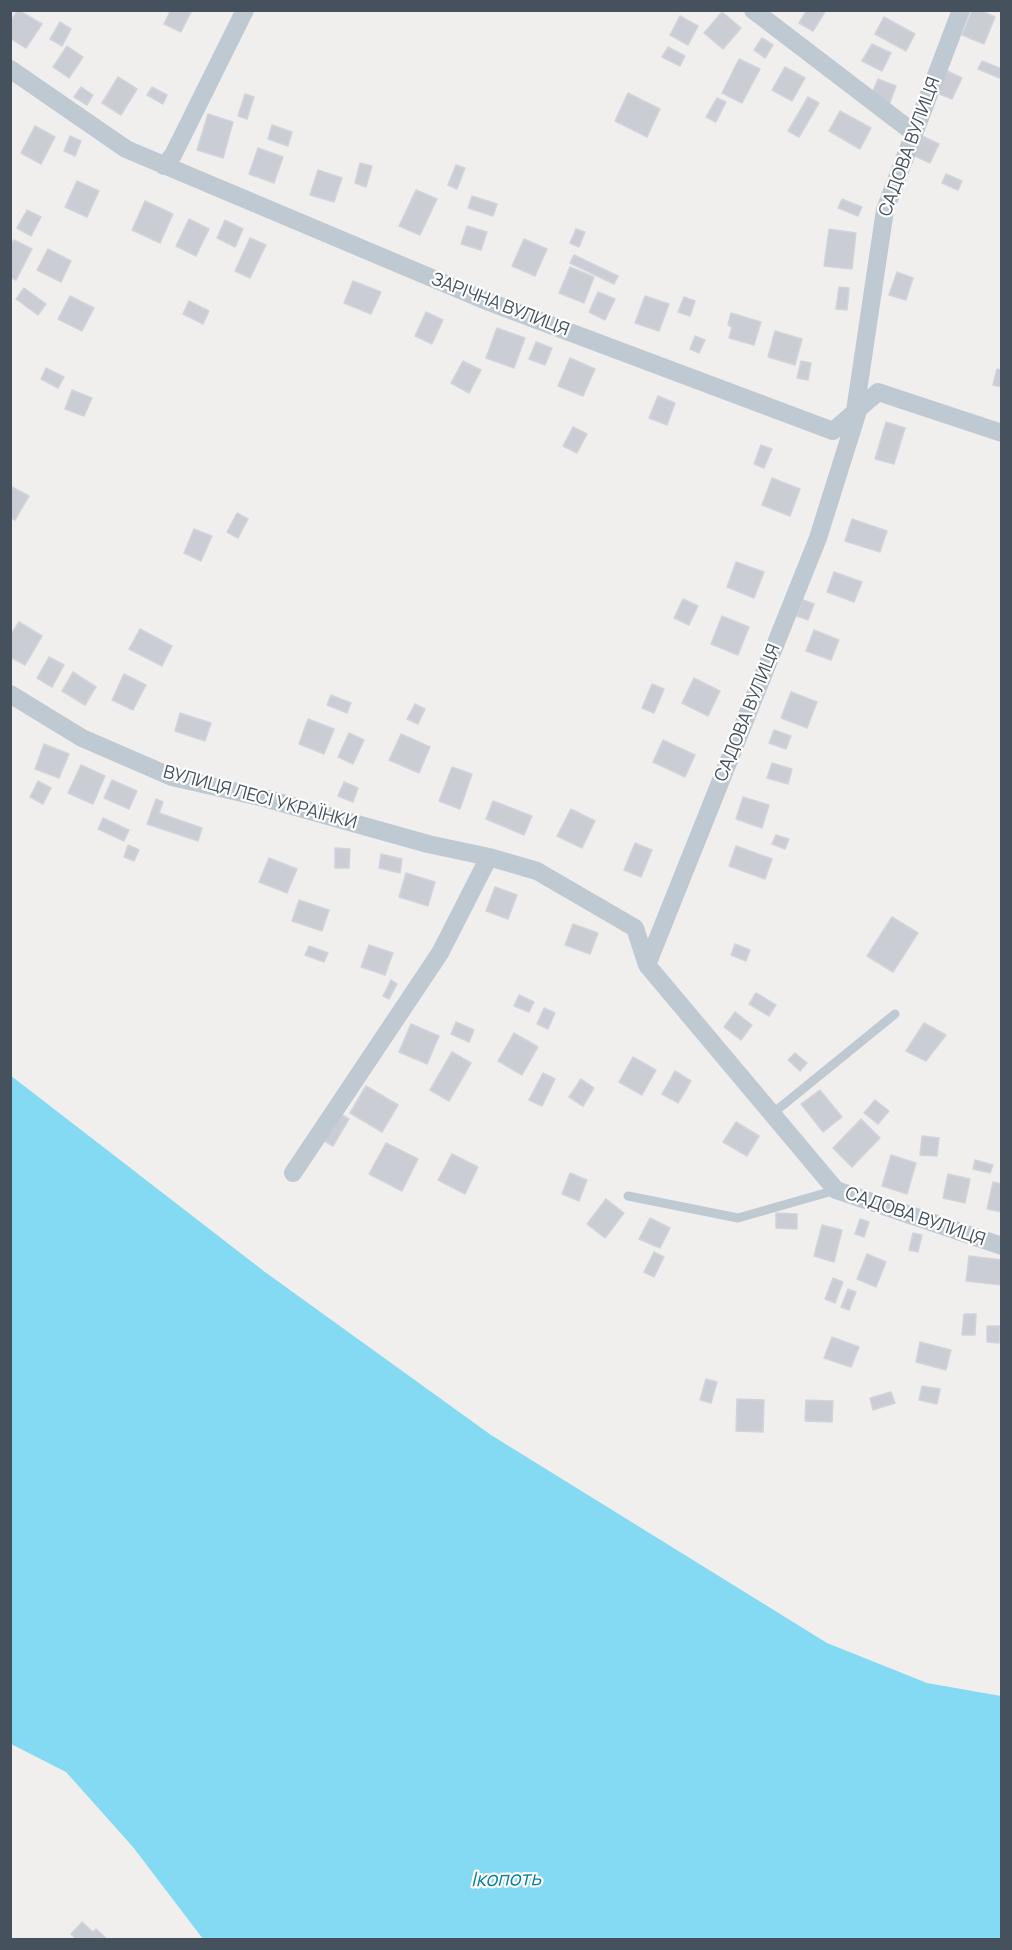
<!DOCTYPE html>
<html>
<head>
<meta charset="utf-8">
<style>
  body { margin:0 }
  #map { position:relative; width:1012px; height:1950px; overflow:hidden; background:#f1eeee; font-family:Manrope,sans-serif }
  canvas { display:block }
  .frame { position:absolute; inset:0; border:12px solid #45525d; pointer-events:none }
</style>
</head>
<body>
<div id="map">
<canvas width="1012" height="1950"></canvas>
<div class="frame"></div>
</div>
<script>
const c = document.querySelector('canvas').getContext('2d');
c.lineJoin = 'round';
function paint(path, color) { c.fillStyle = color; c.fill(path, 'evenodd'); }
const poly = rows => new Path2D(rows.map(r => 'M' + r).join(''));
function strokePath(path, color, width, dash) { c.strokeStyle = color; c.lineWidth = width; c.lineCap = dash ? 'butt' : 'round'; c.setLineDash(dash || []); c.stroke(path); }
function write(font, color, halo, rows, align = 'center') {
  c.font = font + ' Manrope,sans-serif'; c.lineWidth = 4.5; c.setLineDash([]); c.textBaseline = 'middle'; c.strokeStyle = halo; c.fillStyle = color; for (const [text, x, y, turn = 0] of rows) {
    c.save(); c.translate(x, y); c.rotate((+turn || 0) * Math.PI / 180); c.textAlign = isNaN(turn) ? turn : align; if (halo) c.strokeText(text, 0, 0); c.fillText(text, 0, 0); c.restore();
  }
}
paint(poly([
  [10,1075,265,1272,491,1435,827,1643,927,1683,1001,1696,1001,1939,203,1939,133,1847,66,1772,11,1744]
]), '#84daf2');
const building = poly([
  [18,10,42,24,26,48,10,38,10,22,18,10],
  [171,10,192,10,181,32,164,24,171,10],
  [807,10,826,10,813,31,799,23,807,10],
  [972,10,980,10,995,17,984,44,962,35,972,10],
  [722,12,741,28,723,49,704,33,722,12],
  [680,16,698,26,688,45,670,35,680,16],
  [884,17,915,34,906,51,875,34,884,17],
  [60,22,71,29,62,46,50,39,60,22],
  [762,38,773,45,765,58,754,50,762,38],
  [872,44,891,53,882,71,862,61,872,44],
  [67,46,83,57,69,78,53,67,67,46],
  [668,47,685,56,680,66,662,57,668,47],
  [739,59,760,69,742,103,722,93,739,59],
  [982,61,1002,69,1002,79,978,69,982,61],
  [785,67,805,78,792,101,772,90,785,67],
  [947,71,962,78,952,99,937,93,947,71],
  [118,77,137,89,121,115,102,103,118,77],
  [878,79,896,86,889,105,870,98,878,79],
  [81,87,93,95,87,105,74,97,81,87],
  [152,87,167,95,163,104,147,95,152,87],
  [628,93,660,109,647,137,615,121,628,93],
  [245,94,254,97,247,119,238,116,245,94],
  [808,97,819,103,799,137,788,131,808,97],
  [717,98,726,102,716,122,706,117,717,98],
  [840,111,871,128,860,149,829,131,840,111],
  [208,114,233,122,223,158,197,150,208,114],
  [272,125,292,132,288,146,268,139,272,125],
  [35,126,55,137,41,164,21,153,35,126],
  [70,136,81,141,75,156,64,151,70,136],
  [922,136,939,144,930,163,913,155,922,136],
  [258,148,283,157,274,183,249,174,258,148],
  [360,163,372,166,366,187,355,183,360,163],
  [456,165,465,168,457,189,448,185,456,165],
  [318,170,342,178,334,202,310,195,318,170],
  [946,174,962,181,958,190,942,183,946,174],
  [77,181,99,191,87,217,65,207,77,181],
  [416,190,437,199,420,235,399,226,416,190],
  [472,196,497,204,493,216,468,208,472,196],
  [842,199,862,207,858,216,838,208,842,199],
  [145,201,173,214,160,243,132,230,145,201],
  [27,210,41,217,31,236,17,228,27,210],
  [189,219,209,229,196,256,176,246,189,219],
  [225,220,243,229,235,247,217,238,225,220],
  [467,226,487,232,481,250,461,244,467,226],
  [576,229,585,232,579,247,570,243,576,229],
  [829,229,856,233,852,269,824,266,829,229],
  [250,238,266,245,250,278,235,271,250,238],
  [524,239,547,249,535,276,512,266,524,239],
  [14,240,32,249,16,280,10,277,10,246,14,240],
  [48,249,71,261,61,282,37,270,48,249],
  [574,255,618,276,614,284,570,263,574,255],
  [570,267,594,277,584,303,559,293,570,267],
  [897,272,913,278,906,300,889,295,897,272],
  [353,281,381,292,371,314,344,303,353,281],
  [839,287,849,288,847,310,836,309,839,287],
  [24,288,46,304,38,315,16,299,24,288],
  [598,292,615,299,605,320,589,312,598,292],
  [70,296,94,308,82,331,58,319,70,296],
  [645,296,669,304,659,331,635,323,645,296],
  [684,297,695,301,690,316,678,312,684,297],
  [189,301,209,311,203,324,183,314,189,301],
  [426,312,443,320,432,344,415,336,426,312],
  [731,313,761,322,754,345,729,338,732,327,728,325,731,313],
  [497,328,525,338,514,368,486,358,497,328],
  [775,331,802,339,795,365,768,357,775,331],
  [695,336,705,340,699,353,690,349,695,336],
  [536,342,552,348,545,365,529,359,536,342],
  [570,358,595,369,583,396,558,386,570,358],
  [463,361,481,370,469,393,451,383,463,361],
  [801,361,811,363,808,380,797,378,801,361],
  [46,368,64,377,58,388,41,379,46,368],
  [997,369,1002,370,1002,387,993,385,997,369],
  [72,390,92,398,84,416,65,409,72,390],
  [658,396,675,403,667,425,649,418,658,396],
  [886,422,905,428,894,464,875,459,886,422],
  [573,427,587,434,577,453,563,446,573,427],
  [761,445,772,449,764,468,754,464,761,445],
  [772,478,800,489,790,516,762,505,772,478],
  [10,486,29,496,15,520,10,517,10,486],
  [237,513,248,519,238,538,227,532,237,513],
  [852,519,887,531,880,552,845,541,852,519],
  [194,529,212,536,201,561,184,553,194,529],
  [736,562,764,572,754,598,727,587,736,562],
  [834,572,862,582,854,602,827,592,834,572],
  [683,599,698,606,689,625,674,618,683,599],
  [803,600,814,604,808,620,797,616,803,600],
  [722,616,749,627,738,655,711,644,722,616],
  [19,622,42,636,25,665,10,657,10,636,19,622],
  [140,629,172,646,162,666,129,649,140,629],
  [814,630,839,640,831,660,806,651,814,630],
  [49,657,64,665,52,687,37,678,49,657],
  [73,672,96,687,85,705,62,691,73,672],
  [124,674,146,685,133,710,112,700,124,674],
  [694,678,720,691,708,716,682,703,694,678],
  [652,684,664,689,654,713,642,708,652,684],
  [791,692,817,702,807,728,781,718,791,692],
  [331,695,351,703,347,713,327,705,331,695],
  [415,704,425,709,418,724,407,719,415,704],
  [180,713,211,723,205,741,175,731,180,713],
  [308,719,334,729,324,754,299,744,308,719],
  [774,730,791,736,786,749,769,743,774,730],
  [349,733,364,740,353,764,338,757,349,733],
  [401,734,430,747,419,773,389,760,401,734],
  [663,740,695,755,685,777,653,762,663,740],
  [44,744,69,754,59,778,35,769,44,744],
  [772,763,792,769,788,784,767,778,772,763],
  [81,765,105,776,93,804,68,793,81,765],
  [452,767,472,774,460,809,439,801,452,767],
  [112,780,137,791,129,809,104,798,112,780],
  [38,781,51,788,43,804,30,797,38,781],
  [344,782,358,788,353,802,338,796,344,782],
  [743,797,769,805,762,828,736,819,743,797],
  [156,799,163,802,159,813,202,828,198,841,147,824,156,799],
  [493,801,532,816,524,835,486,819,493,801],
  [571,809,595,821,582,848,557,836,571,809],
  [103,818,129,830,124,841,98,829,103,818],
  [776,835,789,839,785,849,772,844,776,835],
  [635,843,652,850,641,877,624,870,635,843],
  [128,845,139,850,134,861,124,857,128,845],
  [736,846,772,859,765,879,729,866,736,846],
  [335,848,350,849,349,868,335,868,335,848],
  [381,854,402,859,400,873,379,868,381,854],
  [269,858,297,869,287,893,259,882,269,858],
  [406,873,435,882,428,906,399,897,406,873],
  [495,887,517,895,508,919,486,911,495,887],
  [299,900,329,910,322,931,292,921,299,900],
  [892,917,918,933,893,972,867,956,892,917],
  [573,924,598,933,590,954,565,945,573,924],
  [735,944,750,950,746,961,731,955,735,944],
  [369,945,393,953,385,975,361,967,369,945],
  [309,946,328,953,324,962,305,955,309,946],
  [391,980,397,984,389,999,383,996,391,980],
  [756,993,776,1005,769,1016,749,1004,756,993],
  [519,995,534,1002,529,1012,514,1006,519,995],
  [544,1008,555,1013,548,1029,537,1024,544,1008],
  [735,1012,752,1025,741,1040,724,1027,735,1012],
  [456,1022,474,1030,469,1042,451,1034,456,1022],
  [924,1023,946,1035,926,1061,906,1051,924,1023],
  [411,1024,439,1036,427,1064,399,1052,411,1024],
  [514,1033,538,1047,522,1075,498,1061,514,1033],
  [452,1052,471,1063,449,1101,430,1090,452,1052],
  [795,1053,807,1063,800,1071,788,1060,795,1053],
  [633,1057,656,1070,642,1095,619,1082,633,1057],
  [675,1071,691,1081,678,1103,662,1094,675,1071],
  [543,1073,555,1079,542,1106,529,1100,543,1073],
  [581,1079,594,1088,583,1106,569,1097,581,1079],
  [366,1086,398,1105,382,1132,350,1113,366,1086],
  [820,1090,842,1117,823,1132,801,1104,820,1090],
  [875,1100,889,1111,878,1124,864,1113,875,1100],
  [339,1113,349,1119,333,1146,323,1140,339,1113],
  [861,1119,880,1138,852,1167,833,1148,861,1119],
  [736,1122,759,1136,747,1156,723,1142,736,1122],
  [922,1136,939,1138,937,1156,920,1155,922,1136],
  [386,1143,418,1159,402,1191,369,1174,386,1143],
  [452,1154,478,1167,465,1194,438,1180,452,1154],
  [891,1155,916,1163,907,1194,882,1186,891,1155],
  [975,1160,993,1165,990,1173,973,1169,975,1160],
  [570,1173,587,1180,579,1201,562,1194,570,1173],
  [948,1174,970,1179,965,1203,943,1198,948,1174],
  [993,1182,1002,1184,1002,1212,987,1209,993,1182],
  [606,1199,624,1213,605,1238,587,1224,606,1199],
  [776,1213,797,1214,797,1229,776,1228,776,1213],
  [650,1218,670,1228,660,1248,639,1239,650,1218],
  [860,1219,869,1222,864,1237,855,1234,860,1219],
  [822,1225,842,1230,834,1262,814,1256,822,1225],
  [913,1233,922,1235,918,1252,909,1250,913,1233],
  [654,1252,664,1257,654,1277,644,1272,654,1252],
  [867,1254,886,1262,876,1287,857,1279,867,1254],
  [969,1256,1002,1260,1002,1285,966,1281,969,1256],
  [833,1278,843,1282,835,1303,825,1299,833,1278],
  [848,1289,856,1292,849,1310,841,1307,848,1289],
  [964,1314,976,1314,975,1335,962,1335,964,1314],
  [987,1326,1000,1326,999,1343,987,1342,987,1326],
  [832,1337,859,1347,851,1367,824,1358,832,1337],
  [920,1342,951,1350,946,1370,916,1362,920,1342],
  [706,1379,717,1382,711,1403,700,1400,706,1379],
  [922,1386,940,1389,937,1404,919,1400,922,1386],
  [891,1392,895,1403,873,1410,870,1398,891,1392],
  [737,1399,764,1400,763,1432,736,1431,737,1399],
  [806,1400,833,1401,832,1422,805,1421,806,1400],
  [82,1922,93,1932,96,1929,108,1940,77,1940,71,1934,82,1922]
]);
paint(building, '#cacdd4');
strokePath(building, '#d2d4db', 1.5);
strokePath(poly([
  [772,1114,895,1014],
  [628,1196,738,1218,836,1190]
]), '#bec9d2', 9);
strokePath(poly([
  [753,10,914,133],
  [961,10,885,210,855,411,857,414,818,538,647,965,836,1190,1002,1246],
  [10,69,126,149,484,300,833,431,878,392,1002,433],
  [164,166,173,155,245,10],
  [10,694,82,738,172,777,264,798,428,844,489,857,537,871,635,928,647,965],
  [293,1173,440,953,489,857]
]), '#bec9d2', 18);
write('18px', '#45525d', '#fff', [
  ["САДОВА ВУЛИЦЯ",910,147,-70],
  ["ЗАРІЧНА ВУЛИЦЯ",500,305,21],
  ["САДОВА ВУЛИЦЯ",748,713,-68],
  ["ВУЛИЦЯ ЛЕСІ УКРАЇНКИ",260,798,15],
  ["САДОВА ВУЛИЦЯ",915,1217,19]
]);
write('italic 20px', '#0480a2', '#fff', [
  ["Ікопоть",506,1880,-1]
]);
</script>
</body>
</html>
